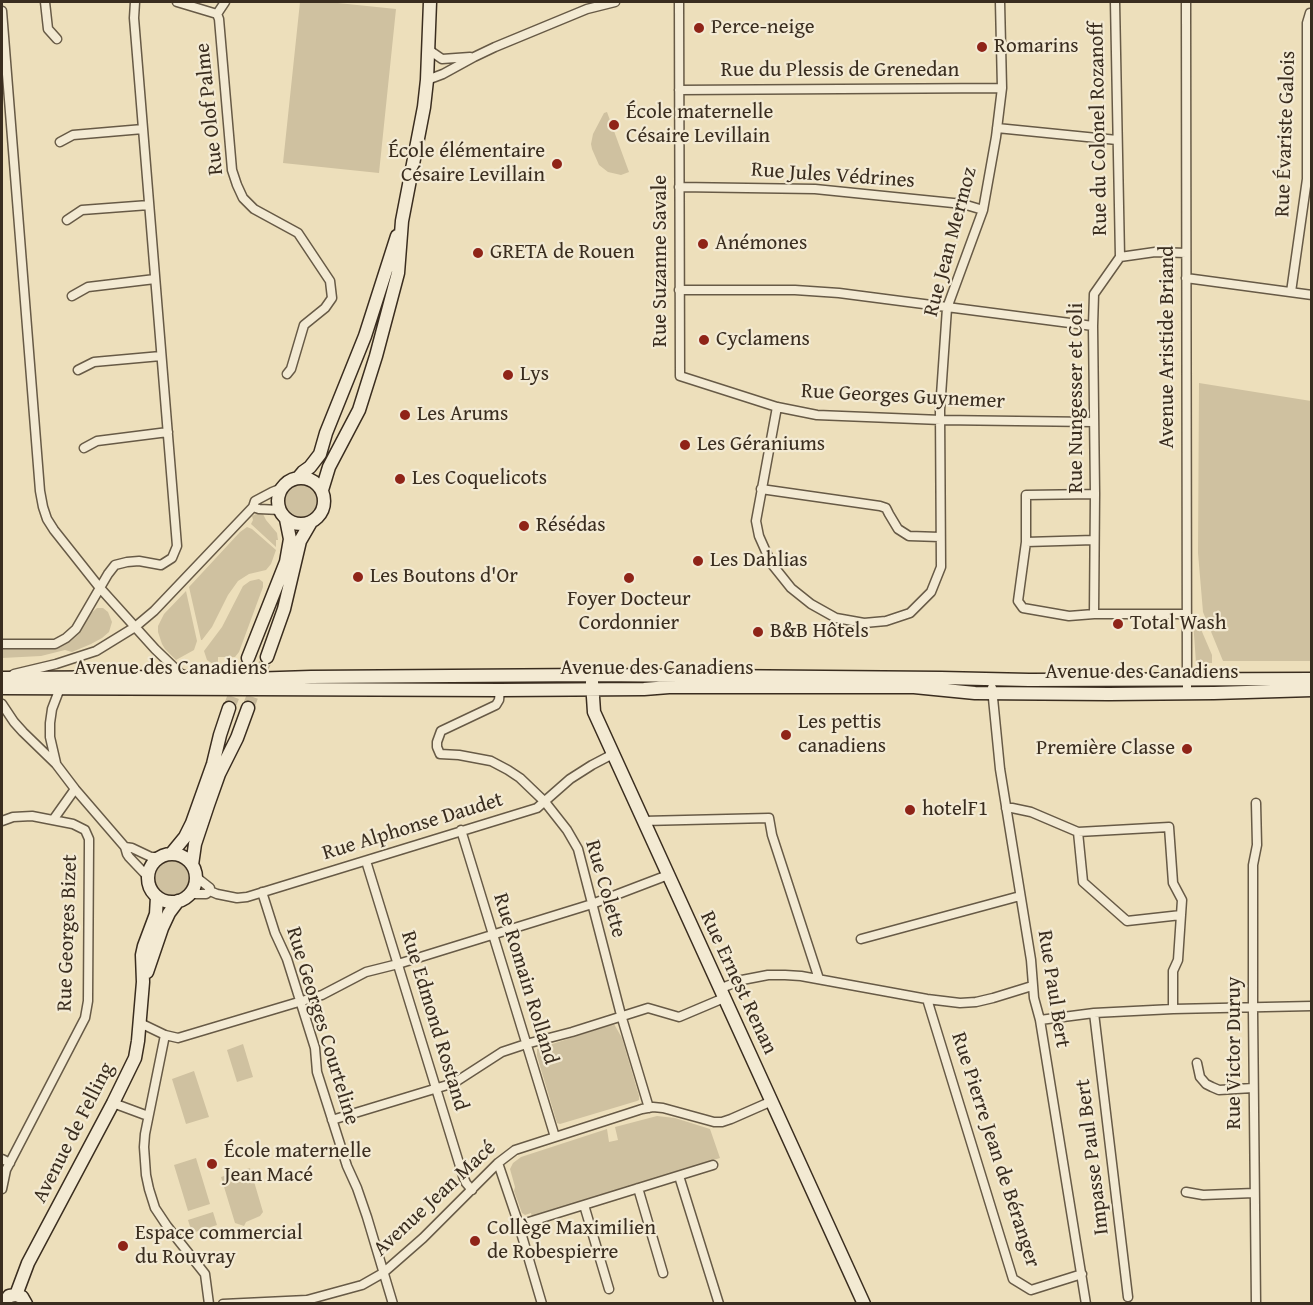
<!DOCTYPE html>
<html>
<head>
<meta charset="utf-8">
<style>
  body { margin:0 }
  #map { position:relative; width:1313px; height:1305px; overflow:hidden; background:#eddfbb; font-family:"Gentium Book Plus",serif }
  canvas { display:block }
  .frame { position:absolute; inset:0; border:3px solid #3a2d1f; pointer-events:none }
</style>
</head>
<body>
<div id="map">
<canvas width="1313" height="1305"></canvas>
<div class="frame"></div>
</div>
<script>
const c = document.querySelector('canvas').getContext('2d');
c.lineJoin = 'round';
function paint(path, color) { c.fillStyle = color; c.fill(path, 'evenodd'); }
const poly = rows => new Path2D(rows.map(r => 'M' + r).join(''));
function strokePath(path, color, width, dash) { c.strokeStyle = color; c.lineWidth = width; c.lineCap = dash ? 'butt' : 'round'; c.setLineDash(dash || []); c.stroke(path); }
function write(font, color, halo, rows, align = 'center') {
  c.font = font + ' "Gentium Book Plus",serif'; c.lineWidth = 4.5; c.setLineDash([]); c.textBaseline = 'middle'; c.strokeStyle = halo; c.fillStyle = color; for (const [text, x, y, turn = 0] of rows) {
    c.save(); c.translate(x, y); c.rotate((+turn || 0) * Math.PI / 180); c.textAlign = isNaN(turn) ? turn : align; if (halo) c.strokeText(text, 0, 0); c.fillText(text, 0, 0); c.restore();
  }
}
paint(poly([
  [300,2,328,2,396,9,379,173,283,163],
  [607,112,629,172,621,175,608,172,599,165,592,149,591,144,593,134,604,113],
  [1199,383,1311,401,1311,661,1223,661,1203,612,1198,553],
  '285 501a16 16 0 1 1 32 0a16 16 0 1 1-32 0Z',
  [260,512,262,512,266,520,277,533,278,540,276,540,276,547,251,524,253,520,252,516],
  [247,527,252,529,276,550,271,564,266,570,249,574,238,581,228,595,212,627,202,640,201,640,189,587,240,532],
  [259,579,263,582,263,587,239,652,235,657,218,657,218,665,213,664,207,660,204,651,222,627,243,586,250,581],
  [186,591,197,641,194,650,176,660,165,649,162,644,158,632,158,626,164,614],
  [97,608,103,608,108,612,112,622,109,632,102,638,91,644,72,652,65,650,41,656,2,658,2,648,56,648,65,644,75,636,88,616],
  [1193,620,1197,620,1212,655,1212,663,1196,663],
  '155 878a17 17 0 1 1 34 0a17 17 0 1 1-34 0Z',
  [614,1024,622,1038,639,1096,639,1100,637,1101,560,1124,557,1123,537,1056,537,1049],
  [243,1044,253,1077,237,1082,227,1050],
  [194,1071,209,1117,186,1124,172,1079],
  [657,1116,675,1118,710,1129,720,1158,532,1217,531,1213,525,1215,522,1213,514,1191,515,1187,510,1169,513,1163,521,1157,607,1129,609,1142,618,1140,615,1127],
  [196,1158,210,1204,188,1211,174,1165],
  [250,1168,263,1212,260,1216,246,1222,244,1226,235,1223,221,1177],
  [213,1212,217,1225,192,1233,188,1220]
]), '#cfc1a0');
strokePath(poly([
  [229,708,248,658],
  [248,708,267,657]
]), '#c9bb9c', 12, [12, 6]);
const street = poly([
  [45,2,48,29,57,39],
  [177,2,217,14],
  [225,2,217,14,219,19,232,170,237,185,243,198,254,209,298,233,330,281,332,298,325,308,304,325,291,369,287,374],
  [679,2,680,376,777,407,817,415,941,420,1093,422],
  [1115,2,1120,257],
  [1186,2,1187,693],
  [2,11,40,491,43,507,47,519,54,530,100,588,155,649,184,677],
  [429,50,442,59,470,57],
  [427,80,443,74,474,57,495,47,587,9,615,2],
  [679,90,1002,88],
  [997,128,1117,140],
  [60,142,73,135,143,129],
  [679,187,815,189,963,204,983,210],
  [67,220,82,210,149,205],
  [1186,278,1312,295],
  [679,290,795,290,839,293,1093,326],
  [1291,292,1307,179,1307,23,1310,13,1312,13],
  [72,296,88,287,155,279],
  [78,370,94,362,161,356],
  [777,407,756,521,759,536,771,563,791,588,811,604,836,618,864,623,886,621,910,613,931,592,941,567,940,410,947,308,983,210,996,137,1002,88,1000,2],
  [84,448,97,441,168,432],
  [761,489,880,506,886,508,889,514,898,529,909,536,940,537],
  [1095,494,1026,495,1026,542,1018,601,1023,608,1069,616,1094,614,1187,614],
  [253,507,259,509,280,510],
  [1026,542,1094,540],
  [1094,614,1095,494,1093,326,1094,294,1120,257,1155,252,1186,253],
  [2,644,55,644,66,638,76,629,108,574,115,565,127,562,139,561,161,565,172,558,177,546,134,18,135,2],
  [14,674,56,664,96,651,135,627,154,611,253,507,255,501,272,492,282,488],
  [992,688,1000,769,1031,960,1034,998,1040,1020,1086,1304],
  [500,690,499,700,496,705,441,731,437,742,437,747,440,754,459,755,491,761,508,770,520,778,545,802,567,830,578,849,621,1015,649,1108],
  [2,704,14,722,23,732,56,764,75,789,125,847,127,854,129,857,148,877],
  [56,763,50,737,50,723,52,709,60,688],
  [1006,808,1012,808,1031,812,1078,832,1169,827,1173,883,1182,900,1178,960,1173,971,1173,1009],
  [53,820,75,789],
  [2,821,13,817,32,816,73,824,85,830,89,839,89,845,88,1001,85,1018,6,1170,2,1189],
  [643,821,769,818,772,835,819,979],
  [461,830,555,1137],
  [1078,832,1083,882,1127,921,1181,915],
  [125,847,132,848,151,857,159,857],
  [366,861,463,1176,466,1183,472,1190],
  [196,877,210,888,210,891,217,894,237,898,247,897,537,808,570,779,592,765,613,754],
  [262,892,275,933,287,959,315,1048,317,1072,347,1166,357,1188,367,1217,393,1304],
  [189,894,206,894,210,891],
  [861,939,1020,896],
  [719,989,742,980,768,975,785,975,801,976,927,999,960,1003,976,1002,993,998,1032,986],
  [927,999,1013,1279,1031,1290,1082,1274],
  [1094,1013,1128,1297],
  [1040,1020,1094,1013,1173,1009,1312,1006],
  [140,1023,165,1035,178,1038,322,995,366,972,398,964,592,904,668,875],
  [165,1035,145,1134,144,1147,146,1175,149,1189,155,1208,167,1226,205,1274,209,1304],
  [1197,1063,1200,1077,1206,1084,1212,1087,1219,1090,1253,1088],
  [113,1103,148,1116],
  [332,1120,454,1083,502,1052,526,1044,572,1032,648,1008,679,1017,724,998],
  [2,1159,10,1163],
  [498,1163,517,1219,542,1304],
  [679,1176,719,1304],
  [638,1188,663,1273],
  [1186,1192,1203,1195,1254,1193],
  [584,1205,609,1289],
  [519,1225,713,1165],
  [223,1304,307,1300,362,1285,383,1273,423,1238,498,1163,515,1150,642,1109,653,1107,663,1108,714,1122,722,1122,731,1119,772,1101],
  [1256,1304,1253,1011,1253,865,1257,845,1256,803]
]);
const secondary = poly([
  '278 501a23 23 0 1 1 46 0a23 23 0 1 1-46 0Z',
  [298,478,303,472,310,467,320,454,326,433,365,336,397,236],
  [322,490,329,467,359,410,376,356,398,273,402,221,424,107,427,80,430,2],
  [267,657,284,609,300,541,311,522],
  [248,658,286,562,290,539,286,519],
  [2,678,184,677,249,679,311,677,592,675,941,678,1029,680,1312,679],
  [592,682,594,712,864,1304],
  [2,688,500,690,644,689,669,687,914,687,975,693,1109,694,1214,693,1312,690],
  [171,854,185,837,192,823,213,764,220,735,229,708],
  '148 878a24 24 0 1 1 48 0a24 24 0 1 1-48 0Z',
  [192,865,195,844,208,805,219,774,237,738,248,708],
  [147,972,162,928,169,913,178,901],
  [16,1295,28,1263,113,1103,135,1058,138,1041,143,982,142,955,144,946,156,914,157,897],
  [4,1304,9,1296,16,1295,22,1297,26,1304]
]);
strokePath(street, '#675a46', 11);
strokePath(secondary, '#3a2d1f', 15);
strokePath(street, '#f3ead3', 8);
strokePath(secondary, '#f3ead3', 12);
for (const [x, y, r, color] of [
  [699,28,6,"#8f2418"],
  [982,47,6,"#8f2418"],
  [614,125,6,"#8f2418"],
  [557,164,6,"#8f2418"],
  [703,244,6,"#8f2418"],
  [478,253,6,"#8f2418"],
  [704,340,6,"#8f2418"],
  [508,375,6,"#8f2418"],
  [405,415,6,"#8f2418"],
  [685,445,6,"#8f2418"],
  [400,479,6,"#8f2418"],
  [524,526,6,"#8f2418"],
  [698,561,6,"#8f2418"],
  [358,577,6,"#8f2418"],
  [629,578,6,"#8f2418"],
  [1118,624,6,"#8f2418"],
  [758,632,6,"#8f2418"],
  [786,735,6,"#8f2418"],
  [1187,749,6,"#8f2418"],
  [910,810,6,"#8f2418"],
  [212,1164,6,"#8f2418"],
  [475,1241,6,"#8f2418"],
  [123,1246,6,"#8f2418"]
]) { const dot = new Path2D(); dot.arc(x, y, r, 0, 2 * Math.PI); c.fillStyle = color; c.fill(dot); strokePath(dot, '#f3ead3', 2); }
write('21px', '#3a2d1f', '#f3ead3', [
  ["Perce-neige",711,28],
  ["Romarins",994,47],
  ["École maternelle",626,113],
  ["Césaire Levillain",626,137],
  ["École élémentaire",545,152,"right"],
  ["Césaire Levillain",545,176,"right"],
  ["Anémones",715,244],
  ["GRETA de Rouen",490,253],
  ["Cyclamens",716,340],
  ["Lys",520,375],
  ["Les Arums",417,415],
  ["Les Géraniums",697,445],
  ["Les Coquelicots",412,479],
  ["Résédas",536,526],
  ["Les Dahlias",710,561],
  ["Les Boutons d'Or",370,577],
  ["Foyer Docteur",629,600,"center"],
  ["Cordonnier",629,624,"center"],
  ["Total Wash",1130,624],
  ["B&B Hôtels",770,632],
  ["Les pettis",798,723],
  ["canadiens",798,747],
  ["Première Classe",1175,749,"right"],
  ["hotelF1",922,810],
  ["École maternelle",224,1152],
  ["Jean Macé",224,1176],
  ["Collège Maximilien",487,1229],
  ["de Robespierre",487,1253],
  ["Espace commercial",135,1234],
  ["du Rouvray",135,1258]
], 'left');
write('21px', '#3a2d1f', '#f3ead3', [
  ["Rue du Plessis de Grenedan",840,71],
  ["Rue Olof Palme",210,109,-96],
  ["Rue du Colonel Rozanoff",1099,129,-91],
  ["Rue Évariste Galois",1286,134,-88],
  ["Rue Jules Védrines",833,176,4],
  ["Rue Jean Mermoz",951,242,-75],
  ["Rue Suzanne Savale",661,261,-90],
  ["Avenue Aristide Briand",1168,347,-90],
  ["Rue Georges Guynemer",903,397,3],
  ["Rue Nungesser et Coli",1077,398,-90],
  ["Avenue des Canadiens",171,669],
  ["Avenue des Canadiens",657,669],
  ["Avenue des Canadiens",1142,673],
  ["Rue Alphonse Daudet",413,827,-17],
  ["Rue Colette",605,889,74],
  ["Rue Georges Bizet",68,933,-88],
  ["Rue Romain Rolland",525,979,73],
  ["Rue Ernest Renan",738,983,65],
  ["Rue Paul Bert",1053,989,81],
  ["Rue Edmond Rostand",434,1021,73],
  ["Rue Georges Courteline",322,1026,73],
  ["Rue Victor Duruy",1235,1053,-90],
  ["Avenue de Felling",74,1133,-63],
  ["Rue Pierre Jean de Béranger",995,1150,72],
  ["Impasse Paul Bert",1093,1157,-97],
  ["Avenue Jean Macé",435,1199,-43]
]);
</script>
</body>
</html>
